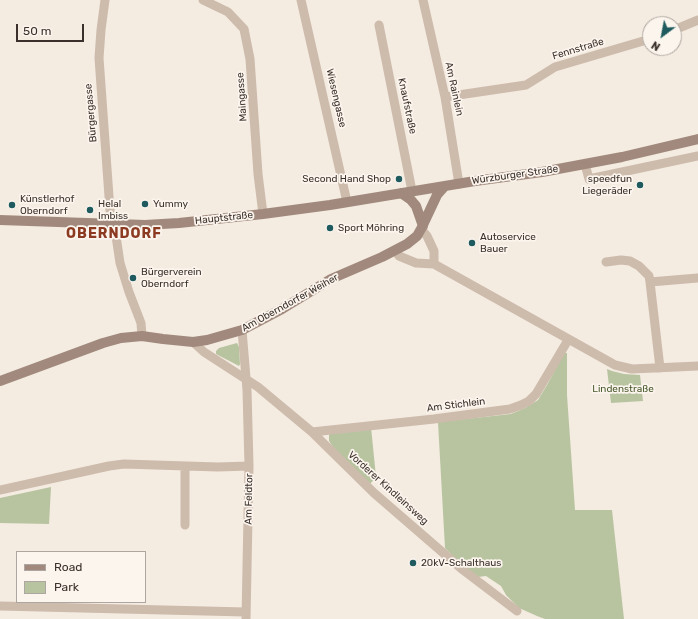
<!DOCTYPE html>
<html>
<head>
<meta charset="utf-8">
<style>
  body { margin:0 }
  #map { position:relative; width:698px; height:619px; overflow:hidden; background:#f4ebe1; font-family:Rubik,sans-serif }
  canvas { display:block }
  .legend { position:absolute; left:16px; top:551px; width:130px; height:52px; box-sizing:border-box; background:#fbf5ee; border:1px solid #aea6a0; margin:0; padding:5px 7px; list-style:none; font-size:12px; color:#3b302b }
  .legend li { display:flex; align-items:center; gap:8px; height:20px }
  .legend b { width:20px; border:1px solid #aea6a0 }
  .north { position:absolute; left:642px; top:16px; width:40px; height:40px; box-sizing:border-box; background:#fbf5ee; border:1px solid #aea6a0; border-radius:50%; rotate:212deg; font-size:11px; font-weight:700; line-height:16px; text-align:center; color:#3b302b }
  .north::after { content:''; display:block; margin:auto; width:14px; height:18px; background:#1f5a5e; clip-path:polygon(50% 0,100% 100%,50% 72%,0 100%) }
  .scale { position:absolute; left:16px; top:24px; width:68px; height:18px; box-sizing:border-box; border:2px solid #3b302b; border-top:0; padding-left:5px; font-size:12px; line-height:14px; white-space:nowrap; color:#3b302b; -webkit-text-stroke:3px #fbf5ee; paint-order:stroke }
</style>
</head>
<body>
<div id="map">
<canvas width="698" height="619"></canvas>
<ul class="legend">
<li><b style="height:5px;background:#a18a7d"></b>Road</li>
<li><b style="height:11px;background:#b8c4a0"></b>Park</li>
</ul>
<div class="north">N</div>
<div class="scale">50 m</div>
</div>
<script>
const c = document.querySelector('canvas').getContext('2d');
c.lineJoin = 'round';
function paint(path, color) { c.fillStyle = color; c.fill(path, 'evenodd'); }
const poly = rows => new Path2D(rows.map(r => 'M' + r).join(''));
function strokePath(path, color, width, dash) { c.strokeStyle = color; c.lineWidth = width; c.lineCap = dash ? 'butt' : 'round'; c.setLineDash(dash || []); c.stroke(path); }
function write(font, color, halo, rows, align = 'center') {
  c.font = font + ' Rubik,sans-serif'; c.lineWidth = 3.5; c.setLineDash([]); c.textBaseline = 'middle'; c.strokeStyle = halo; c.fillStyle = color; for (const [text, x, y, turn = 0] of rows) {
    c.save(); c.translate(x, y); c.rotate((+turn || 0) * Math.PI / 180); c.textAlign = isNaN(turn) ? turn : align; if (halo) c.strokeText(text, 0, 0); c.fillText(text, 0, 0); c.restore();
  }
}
paint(poly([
  [237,343,239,347,240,364,239,366,216,354,216,351,219,348],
  [564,353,567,353,567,395,575,510,612,510,624,619,545,619,537,616,519,608,506,595,501,586,486,576,478,577,465,568,445,548,438,422,511,414,525,408,538,400,547,385],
  [607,369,612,371,624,374,640,375,643,401,611,403],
  [371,427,376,477,370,484,333,447,329,441,329,435,331,432],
  [51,487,49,524,0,523,0,498]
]), '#b8c4a0');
strokePath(poly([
  [105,0,101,30,99,58,111,224],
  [203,0,228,12,244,29,250,59,258,174,263,214],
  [301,0,347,202],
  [423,0,445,97,459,184],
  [379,25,412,191],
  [674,30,698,20],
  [445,97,526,85,555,67,650,39],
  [585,164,589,179,698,156],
  [116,224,116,236,120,263,129,292,141,323,142,336],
  [421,229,427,236,434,251,434,264],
  [395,250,399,256,416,263,434,264,615,365,632,369,698,366],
  [606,262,621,260,630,261,639,266,649,276,650,282],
  [242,330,247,390,249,466,246,619],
  [193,342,204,352,258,387,312,432,374,493,463,570,517,611],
  [660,368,650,282,698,278],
  [312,432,434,419,510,409,521,405,529,401,536,394,568,340],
  [0,490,109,466,124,464,218,467,249,466],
  [185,525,185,466],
  [0,606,246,612]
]), '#cdbbac', 9);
strokePath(poly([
  [401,193,411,200,416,206,423,226],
  [0,220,145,225,179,223,263,214,330,205,475,181,542,172,622,157,698,139],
  [0,381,103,343,121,338,142,336,163,339,193,342,207,340,242,330,282,309,331,279,382,257,407,244,417,236,421,229,437,195,445,186]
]), '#a18a7d', 10);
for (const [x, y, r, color] of [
  [399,179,4,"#1f5a5e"],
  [640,185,4,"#1f5a5e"],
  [145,204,4,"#1f5a5e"],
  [12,205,4,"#1f5a5e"],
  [90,210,4,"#1f5a5e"],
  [330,228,4,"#1f5a5e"],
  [472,243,4,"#1f5a5e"],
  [133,278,4,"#1f5a5e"],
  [413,563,4,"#1f5a5e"]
]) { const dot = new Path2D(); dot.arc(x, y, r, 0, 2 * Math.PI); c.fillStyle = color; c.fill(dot); strokePath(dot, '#fbf5ee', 1.5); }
write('10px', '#3b302b', '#fbf5ee', [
  ["Fennstraße",578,49,-17],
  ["Am Rainlein",454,89,78],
  ["Maingasse",242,97,-94],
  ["Wiesengasse",336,98,77],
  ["Knaufstraße",407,106,78],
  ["Bürgergasse",91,113,-95],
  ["Würzburger Straße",515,175,-8],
  ["Hauptstraße",224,218,-6],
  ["Am Oberndorfer Weiher",290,303,-29],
  ["Am Stichlein",456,405,-7],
  ["Vorderer Kindleinsweg",388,488,42],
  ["Am Feldtor",249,499,-89]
]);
write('10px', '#3b302b', '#fbf5ee', [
  ["Second Hand Shop",391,179,"right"],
  ["speedfun",632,179,"right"],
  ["Liegeräder",632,191,"right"],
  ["Künstlerhof",20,199],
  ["Oberndorf",20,211],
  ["Helal",98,204],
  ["Imbiss",98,216],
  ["Yummy",153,204],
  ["Sport Möhring",338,228],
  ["Autoservice",480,237],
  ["Bauer",480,249],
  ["Bürgerverein",141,272],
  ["Oberndorf",141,284],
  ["20kV-Schalthaus",421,563]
], 'left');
write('10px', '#4a5a2e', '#fbf5ee', [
  ["Lindenstraße",623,389]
]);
c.letterSpacing = '1px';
write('bold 14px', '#8c3b22', '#fbf5ee', [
  ["OBERNDORF",114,234]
]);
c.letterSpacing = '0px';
</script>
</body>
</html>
